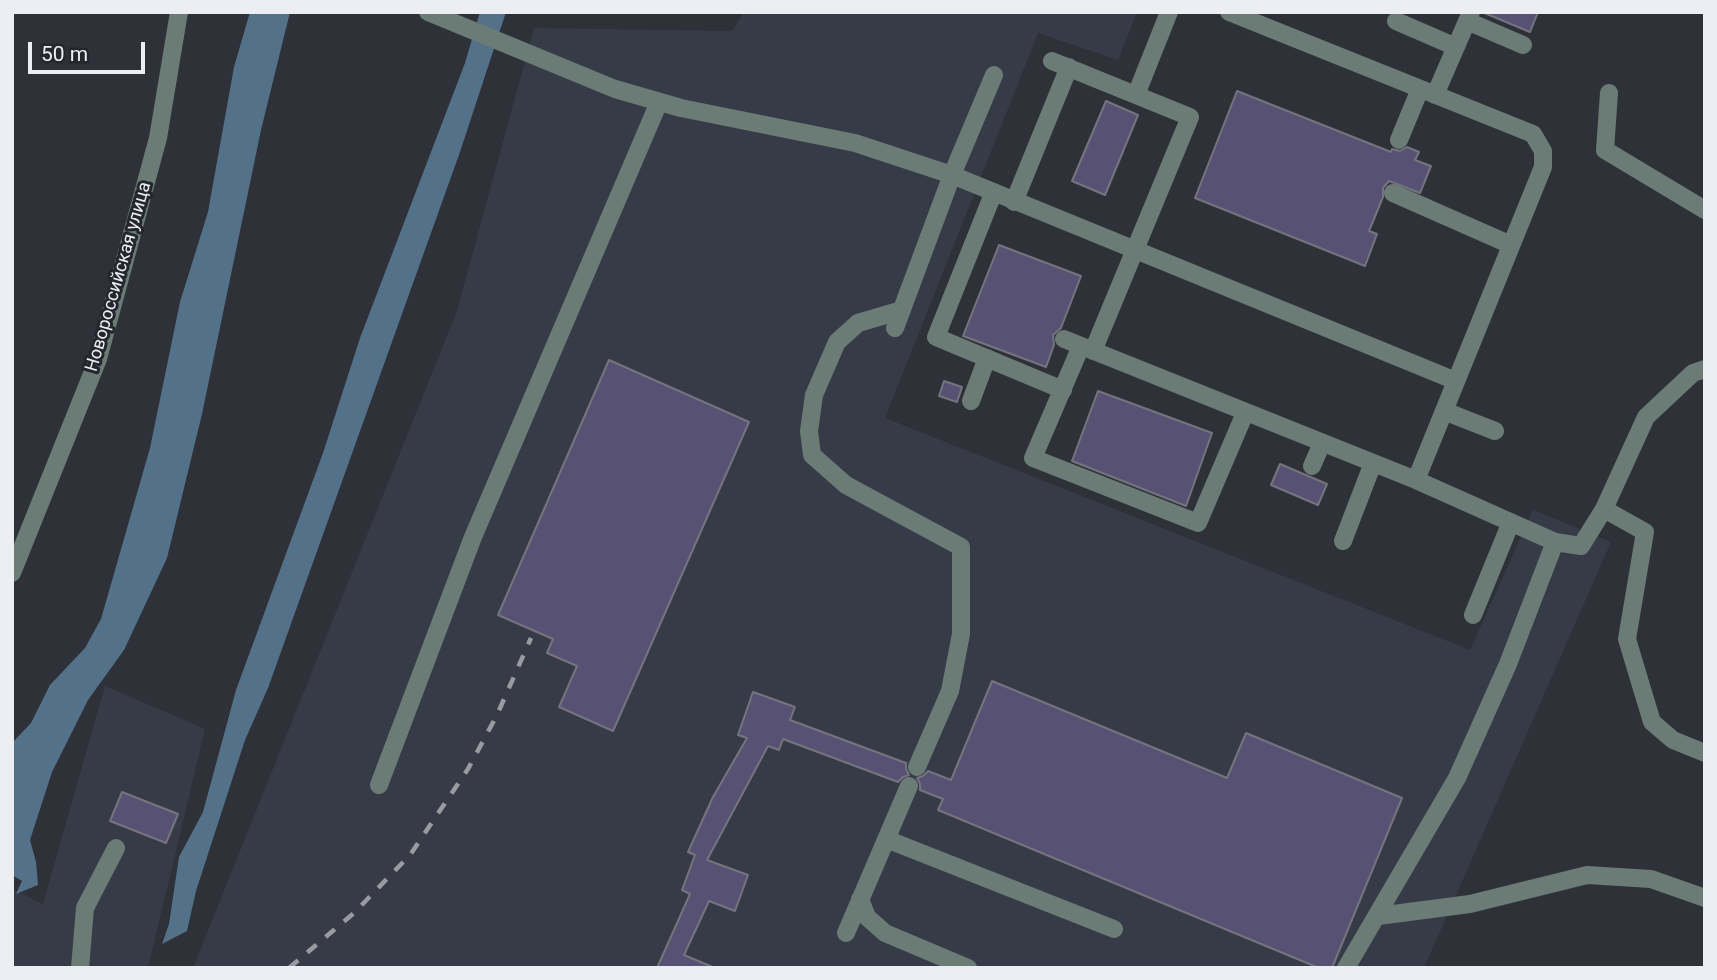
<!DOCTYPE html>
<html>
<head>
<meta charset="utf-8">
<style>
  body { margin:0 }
  #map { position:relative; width:1717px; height:980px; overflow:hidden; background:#2f3139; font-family:Roboto,sans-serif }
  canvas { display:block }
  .frame { position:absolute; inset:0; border:14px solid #eceef3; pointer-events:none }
  .scale { position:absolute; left:28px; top:42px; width:117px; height:32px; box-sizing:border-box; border:4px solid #eceef3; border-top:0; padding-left:9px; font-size:21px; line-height:24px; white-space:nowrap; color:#eceef3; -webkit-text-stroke:5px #25272f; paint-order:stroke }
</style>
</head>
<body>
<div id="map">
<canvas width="1717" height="980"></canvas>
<div class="frame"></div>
<div class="scale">50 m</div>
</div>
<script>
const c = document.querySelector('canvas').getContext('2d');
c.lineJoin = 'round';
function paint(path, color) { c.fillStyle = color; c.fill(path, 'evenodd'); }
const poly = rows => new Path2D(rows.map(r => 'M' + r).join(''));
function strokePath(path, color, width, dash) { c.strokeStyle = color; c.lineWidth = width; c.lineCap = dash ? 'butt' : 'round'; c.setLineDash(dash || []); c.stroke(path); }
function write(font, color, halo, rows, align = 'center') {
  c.font = font + ' Roboto,sans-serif'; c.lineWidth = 6; c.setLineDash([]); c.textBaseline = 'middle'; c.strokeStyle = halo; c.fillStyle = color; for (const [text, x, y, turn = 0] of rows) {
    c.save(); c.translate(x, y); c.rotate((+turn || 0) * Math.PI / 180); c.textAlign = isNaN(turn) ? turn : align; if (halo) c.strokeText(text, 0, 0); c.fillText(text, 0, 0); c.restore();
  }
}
paint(poly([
  [744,12,1137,12,1118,60,1038,33,885,418,1470,650,1533,510,1611,542,1424,968,193,968,457,311,534,28,732,31],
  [105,686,205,729,148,968,12,968,12,889,43,904]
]), '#373b48');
paint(poly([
  [250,12,290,12,261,130,202,414,167,558,124,650,88,700,52,772,30,840,36,862,38,885,16,894,22,881,12,875,12,743,31,723,50,685,85,648,101,619,150,448,180,302,208,212,234,67],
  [480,12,506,12,460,152,268,688,245,740,196,891,187,931,162,944,169,924,179,857,203,812,236,690,323,453,360,338,465,63]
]), '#53728a');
const building = poly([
  [1482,12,1538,12,1530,32,1482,12],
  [1237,91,1391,152,1392,149,1400,151,1407,147,1419,152,1415,160,1431,166,1420,193,1389,181,1383,188,1383,197,1369,231,1377,234,1365,266,1195,198,1237,91],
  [1106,101,1138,115,1105,195,1072,181,1106,101],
  [999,245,1081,276,1061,328,1053,335,1054,345,1046,367,963,336,999,245],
  [609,360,749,422,613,731,559,707,577,666,547,653,553,639,498,615,609,360],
  [944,381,962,387,957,402,939,396,944,381],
  [1098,391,1212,433,1186,506,1072,461,1098,391],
  [1280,464,1327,484,1318,505,1271,485,1280,464],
  [992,681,1227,778,1246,733,1402,798,1332,968,1319,968,938,810,943,799,920,790,920,784,917,778,923,776,928,771,951,780,992,681],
  [753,692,795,707,790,720,906,763,906,769,909,775,903,777,898,782,783,739,779,750,768,746,707,860,748,875,735,911,709,901,684,955,715,968,657,968,690,894,682,890,695,855,688,852,713,797,747,738,738,735,753,692],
  [122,792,178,814,166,843,110,821,122,792]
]);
paint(building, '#575273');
strokePath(building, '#75747e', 2);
strokePath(poly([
  [428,12,615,89,681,108,855,143,952,175,1456,381],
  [1229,12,1533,134,1543,151,1543,167,1416,480],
  [1396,21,1456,47],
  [1467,21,1523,45],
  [1052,61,1190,117,1093,351],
  [1609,93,1605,150,1705,210],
  [1136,95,1169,12],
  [1435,95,1471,12],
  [1399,140,1420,89],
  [1393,193,1511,245],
  [993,194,936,337,1063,390],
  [1014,202,1069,67],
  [902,310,858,323,837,342,814,395,809,431,812,455,846,485,961,547,961,634,950,691,917,767],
  [895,328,952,175,994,75],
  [1064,339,1416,480,1555,542,1581,546,1604,509,1646,417,1693,373,1705,369],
  [1081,346,1033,458,1198,523,1245,413],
  [971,401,987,358],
  [1444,411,1495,431],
  [1312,466,1322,443],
  [1604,509,1645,532,1627,639,1652,722,1673,740,1705,753],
  [1343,541,1373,463],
  [12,573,98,359,158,138,179,12],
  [1473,615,1511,522],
  [379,785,473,537,659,102],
  [886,839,1114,929],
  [860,899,867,917,885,933,968,968],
  [1378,916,1470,904,1587,875,1651,879,1705,898],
  [846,933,909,786],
  [80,968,85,908,116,848],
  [1346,968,1457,778,1508,664,1555,542]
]), '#6a7c75', 18);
strokePath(poly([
  [289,968,354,913,410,855,468,769,497,715,531,638]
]), '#999ba1', 4.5, [12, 12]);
write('18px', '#eceef3', '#25272f', [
  ["Новороссийская улица",119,277,-74]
]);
</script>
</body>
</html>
